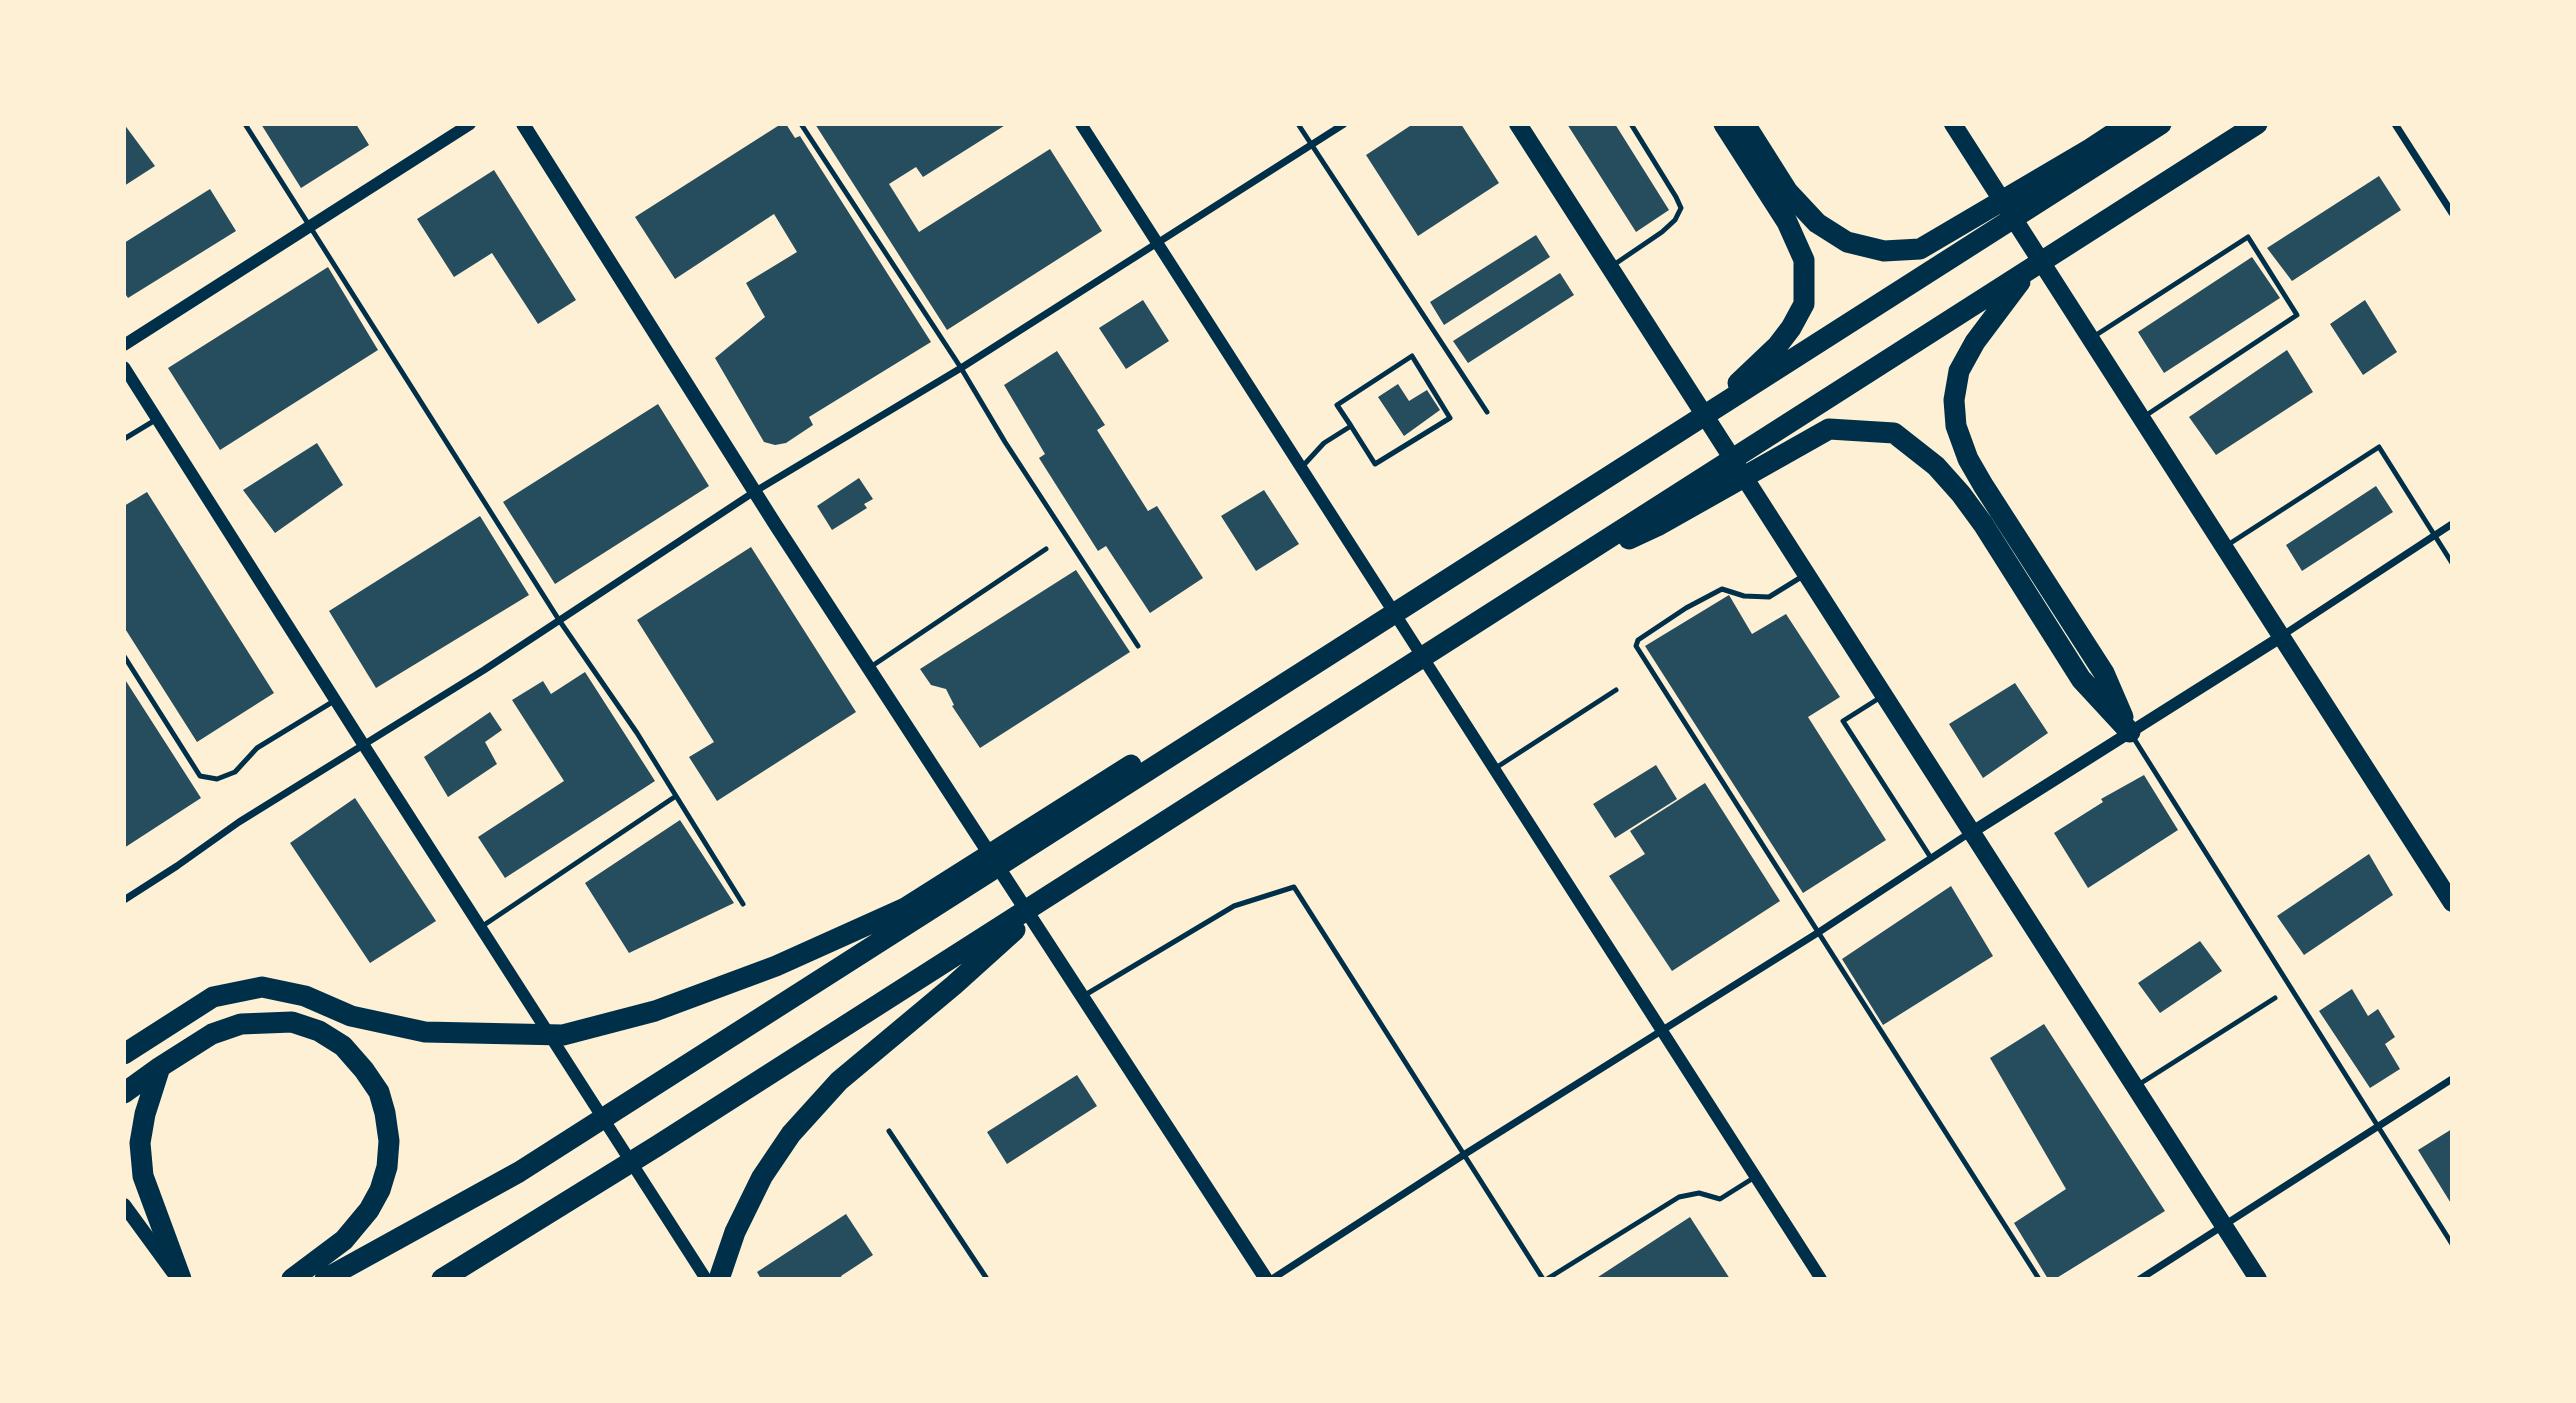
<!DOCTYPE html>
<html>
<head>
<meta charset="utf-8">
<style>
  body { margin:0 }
  #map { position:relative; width:2576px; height:1403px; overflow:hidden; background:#fdf0d5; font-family:Bitter,serif }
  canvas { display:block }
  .frame { position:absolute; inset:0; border:126px solid #fdf0d5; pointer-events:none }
</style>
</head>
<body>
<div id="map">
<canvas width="2576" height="1403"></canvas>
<div class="frame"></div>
</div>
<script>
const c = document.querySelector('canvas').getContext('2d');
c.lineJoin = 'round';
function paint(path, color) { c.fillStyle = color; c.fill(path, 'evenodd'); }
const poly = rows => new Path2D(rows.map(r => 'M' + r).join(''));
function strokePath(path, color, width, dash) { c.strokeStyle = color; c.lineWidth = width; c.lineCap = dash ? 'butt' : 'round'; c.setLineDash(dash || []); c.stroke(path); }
paint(poly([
  [124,124,155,166,124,186],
  [261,124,356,124,369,145,301,188],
  [781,124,786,124,795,138,800,136,931,342,809,417,813,425,786,443,775,445,764,442,715,358,765,317,746,283,797,252,774,214,675,279,635,217],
  [815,124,1007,124,923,177,916,167,889,184,919,232,1050,149,1102,231,947,330],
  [1413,124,1461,124,1499,183,1418,236,1366,155],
  [1567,124,1615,124,1669,210,1636,232],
  [494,170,576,300,538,324,492,253,454,277,417,219],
  [2379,176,2401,210,2292,281,2267,248],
  [210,189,236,231,128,298,124,292,124,243],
  [1536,235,1550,257,1444,325,1430,302],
  [2252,257,2280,298,2164,373,2138,332],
  [328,267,378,350,220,450,168,368],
  [1560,273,1574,295,1468,363,1453,341],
  [1143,300,1169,341,1126,369,1099,328],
  [2365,300,2397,352,2363,375,2330,324],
  [2287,350,2313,392,2216,455,2189,417],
  [1057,351,1105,425,1097,430,1148,511,1157,506,1203,578,1150,613,1106,546,1098,551,1039,458,1045,454,1004,385],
  [1398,384,1409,401,1427,390,1440,410,1404,436,1378,397],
  [658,404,709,486,555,584,503,502],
  [317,443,343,485,275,533,243,490],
  [859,478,873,499,864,504,867,508,832,530,817,506],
  [2376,486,2393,512,2302,571,2286,545],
  [1264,490,1299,544,1256,571,1221,516],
  [147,492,274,693,197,742,124,627,124,506],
  [480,516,529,595,376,688,329,611],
  [751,547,856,712,717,801,689,757,714,742,637,620],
  [1076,570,1130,652,980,748,952,706,954,705,946,689,931,685,920,669],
  [1729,595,1752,634,1786,614,1840,697,1808,717,1886,840,1803,893,1645,646],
  [585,672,655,781,505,878,478,837,564,781,512,700,543,681,551,694],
  [124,678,201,798,124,848],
  [2015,683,2048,733,1983,778,1949,724],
  [490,712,502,730,485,742,497,764,448,797,424,757],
  [1656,765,1677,799,1615,838,1593,804],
  [2144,775,2178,830,2088,888,2054,833,2103,802,2101,799],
  [1705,783,1780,901,1672,971,1609,876,1645,854,1630,831],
  [355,798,436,921,370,963,290,843],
  [680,820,734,903,629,953,585,883],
  [2369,854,2393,895,2304,955,2277,916],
  [1951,886,1993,956,1883,1025,1842,959],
  [2200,941,2222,971,2160,1013,2138,983],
  [2352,989,2368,1016,2378,1009,2395,1037,2385,1044,2400,1069,2370,1088,2319,1011],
  [2044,1024,2165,1211,2055,1279,2048,1279,2014,1223,2066,1189,1990,1058],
  [1077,1075,1097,1106,1007,1164,987,1132],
  [2452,1129,2452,1205,2418,1150],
  [846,1214,873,1255,841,1276,842,1279,761,1279,757,1272],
  [1690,1217,1730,1279,1595,1279]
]), '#264d5e');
strokePath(poly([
  [245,124,559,620,637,733,743,904],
  [801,124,961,368,1005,442,1138,646],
  [1298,124,1487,412],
  [1612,266,1662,232,1675,220,1681,208,1676,197,1631,124],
  [2093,337,2248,237,2297,315,2145,416],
  [124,439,157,419],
  [1301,468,1324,443,1351,426,1337,405,1412,356,1450,418,1375,464,1351,426],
  [2226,546,2379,447,2452,563],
  [1803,576,1769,597,1744,596,1722,589,1686,608,1638,640,1636,646,2039,1279],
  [124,656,200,776,217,779,235,772,257,748,334,701],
  [869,668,1046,549],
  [1881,697,1843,721,1931,858],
  [2133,737,2452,1244],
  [1494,769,1616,690],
  [481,927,676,796],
  [1085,995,1234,906,1294,887,1543,1279],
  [2138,1085,2275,998],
  [889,1131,987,1279],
  [1547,1279,1679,1197,1699,1193,1720,1199,1755,1177]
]), '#003049', 5);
strokePath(poly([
  [2395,124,2452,213],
  [2283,635,2452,524],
  [124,900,177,866,239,822,484,670,754,492,961,368,1344,124],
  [1272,1279,1465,1154,1819,932,1971,832],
  [2140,1279,2452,1079]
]), '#003049', 7);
strokePath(poly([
  [1081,124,1821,1279],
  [124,345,470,124],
  [124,367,363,744,706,1279],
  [1972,832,2281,637]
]), '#003049', 12);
strokePath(poly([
  [523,124,775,524,1266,1279],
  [124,1205,173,1272]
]), '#003049', 14);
strokePath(poly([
  [1518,124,2258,1279],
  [1953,124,2452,903]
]), '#003049', 18);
strokePath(poly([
  [1724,124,1787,222,1804,260,1804,304,1791,328,1778,345,1738,383],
  [1745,124,1788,192,1817,223,1847,242,1884,251,1920,249,2090,149,2128,124],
  [2020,282,1975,342,1959,371,1954,400,1956,426,1968,459,1983,485,2104,673,2123,717],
  [1629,539,1657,526,1829,429,1894,433,1936,466,1961,494,1983,524,2081,679,2130,732],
  [124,1054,213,997,262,987,305,996,351,1016,425,1032,563,1035,655,1011,776,966,905,908,1131,765],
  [160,1067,145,1114,140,1143,143,1176,181,1279],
  [124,1093,160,1067,212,1034,241,1024,292,1022,319,1031,343,1046,364,1070,379,1092,385,1113,389,1141,387,1167,380,1190,369,1210,344,1240,292,1279],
  [325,1279,519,1172,2161,124],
  [442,1279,657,1146,2257,124],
  [719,1279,735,1232,762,1177,791,1134,839,1081,954,985,1015,930]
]), '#003049', 21);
</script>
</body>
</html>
